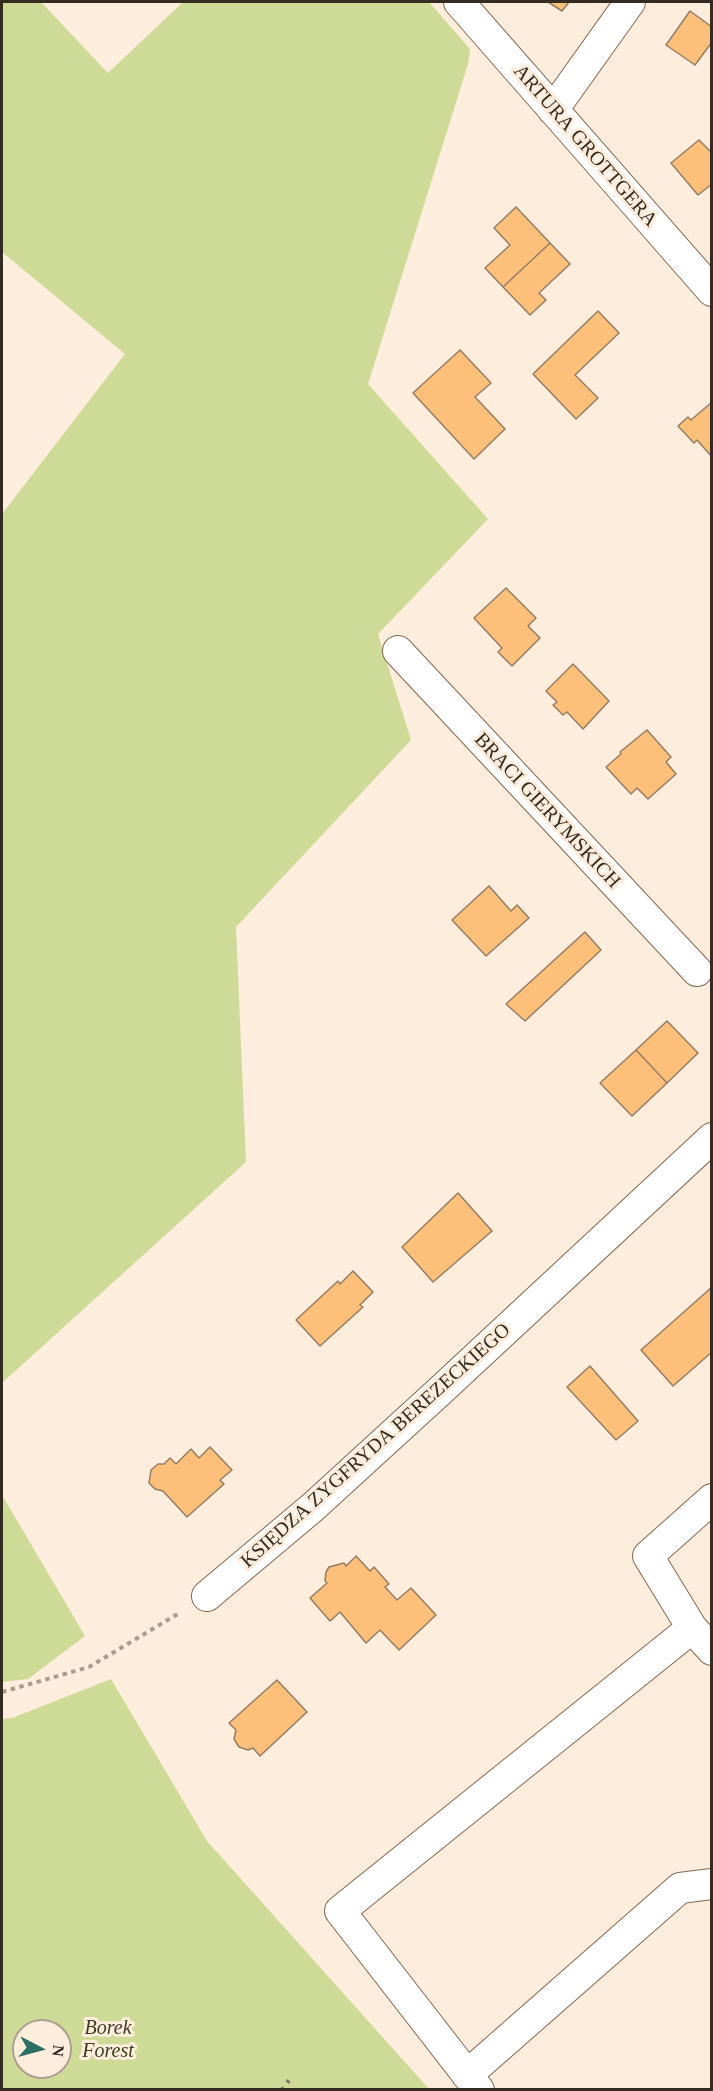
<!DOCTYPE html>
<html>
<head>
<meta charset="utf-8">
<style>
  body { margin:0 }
  #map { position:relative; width:713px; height:2091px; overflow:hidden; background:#fdeddd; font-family:Georgia,serif }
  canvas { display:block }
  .frame { position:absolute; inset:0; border:3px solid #352c21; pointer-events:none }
  .north { position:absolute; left:12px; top:2019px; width:60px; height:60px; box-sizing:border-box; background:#fdeddd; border:2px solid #ada092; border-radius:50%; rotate:96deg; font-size:16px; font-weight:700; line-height:24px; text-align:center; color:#352c21 }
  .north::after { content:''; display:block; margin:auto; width:21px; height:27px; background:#2a7065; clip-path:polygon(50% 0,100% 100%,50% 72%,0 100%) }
</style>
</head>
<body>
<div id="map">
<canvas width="713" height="2091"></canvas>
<div class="frame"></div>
<div class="north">N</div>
</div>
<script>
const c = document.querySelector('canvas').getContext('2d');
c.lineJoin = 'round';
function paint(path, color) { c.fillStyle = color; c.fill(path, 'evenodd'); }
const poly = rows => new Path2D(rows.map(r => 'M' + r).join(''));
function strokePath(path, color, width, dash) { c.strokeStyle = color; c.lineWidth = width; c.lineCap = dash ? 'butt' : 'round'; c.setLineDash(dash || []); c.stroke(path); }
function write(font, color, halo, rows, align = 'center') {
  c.font = font + ' Georgia,serif'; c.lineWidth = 6; c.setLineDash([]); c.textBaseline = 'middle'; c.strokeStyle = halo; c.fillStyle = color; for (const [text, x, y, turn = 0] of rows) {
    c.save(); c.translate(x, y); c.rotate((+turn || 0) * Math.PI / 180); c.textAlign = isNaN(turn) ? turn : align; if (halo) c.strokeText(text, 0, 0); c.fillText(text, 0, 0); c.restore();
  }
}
paint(poly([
  [2,2,41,2,108,73,183,2,429,2,470,49,468,64,368,384,488,519,378,634,411,740,236,927,246,1162,2,1383,2,514,125,354,2,252],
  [2,1495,85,1636,28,1679,2,1682],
  [111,1679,207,1841,429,2089,2,2089,2,1719,12,1718],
  [24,2031,60,2031,60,2067,24,2067]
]), '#cedb96');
const building = poly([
  [548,2,569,2,562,11,548,2],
  [690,11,712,27,712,42,695,65,666,45,690,11],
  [699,140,712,153,712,184,698,195,671,163,699,140],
  [516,207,550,243,503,287,485,268,510,245,494,228,516,207],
  [550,243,570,264,539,293,546,300,530,315,503,287,550,243],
  [598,311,619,333,575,375,598,398,576,419,533,374,598,311],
  [460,350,491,383,475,397,505,429,474,459,413,393,460,350],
  [712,402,712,457,697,440,694,443,678,426,688,417,691,420,712,402],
  [506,588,536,618,528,626,540,638,512,666,498,652,502,648,474,618,506,588],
  [573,664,609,701,583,729,567,712,563,715,553,705,557,702,546,691,573,664],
  [647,730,671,757,666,762,676,774,648,799,637,788,631,794,606,767,621,754,620,752,647,730],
  [489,886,511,911,517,905,529,918,486,956,452,920,489,886],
  [585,932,601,950,525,1021,506,1004,585,932],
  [667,1021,698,1053,667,1083,636,1050,667,1021],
  [636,1050,667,1083,632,1116,600,1083,636,1050],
  [458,1193,492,1231,433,1282,402,1247,458,1193],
  [353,1271,373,1292,360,1305,363,1307,320,1346,296,1320,338,1281,340,1284,353,1271],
  [712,1287,712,1352,673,1386,641,1350,712,1287],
  [590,1366,638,1421,616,1440,567,1387,590,1366],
  [210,1447,232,1470,220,1480,224,1484,187,1517,163,1491,155,1489,149,1483,151,1470,158,1464,164,1464,170,1458,176,1464,191,1449,199,1458,210,1447],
  [356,1556,370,1571,374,1567,389,1584,385,1587,397,1600,411,1588,436,1615,399,1650,380,1630,366,1643,340,1612,330,1621,310,1598,327,1583,325,1581,326,1572,329,1567,344,1563,346,1566,356,1556],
  [277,1680,307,1712,260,1756,253,1748,248,1750,239,1747,234,1739,236,1730,229,1723,277,1680]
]);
paint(building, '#fdc07b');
strokePath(building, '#957d64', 1.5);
const minor = poly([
  [459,2,712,291],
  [553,110,630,2],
  [398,651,697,971],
  [712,1499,648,1556,692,1628,712,1650],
  [207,1596,313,1507,441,1390,712,1138],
  [467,2075,680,1888,712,1884],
  [479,2090,340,1911,692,1628]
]);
strokePath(minor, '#806951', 32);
strokePath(poly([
  [2,1692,89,1667,181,1612]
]), '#a99c8e', 4, [4.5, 4.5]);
strokePath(minor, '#fff', 30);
strokePath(poly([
  [282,2090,289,2080]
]), '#867a6d', 4.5, [3, 6]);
write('20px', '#352c21', '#fdeddd', [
  ["ARTURA GROTTGERA",585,146,49],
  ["BRACI GIERYMSKICH",547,811,47],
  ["KSIĘDZA ZYGFRYDA BEREZECKIEGO",376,1446,-42]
]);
write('italic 20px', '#393f1b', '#fdeddd', [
  ["Borek",108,2029],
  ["Forest",108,2052]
]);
</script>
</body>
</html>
